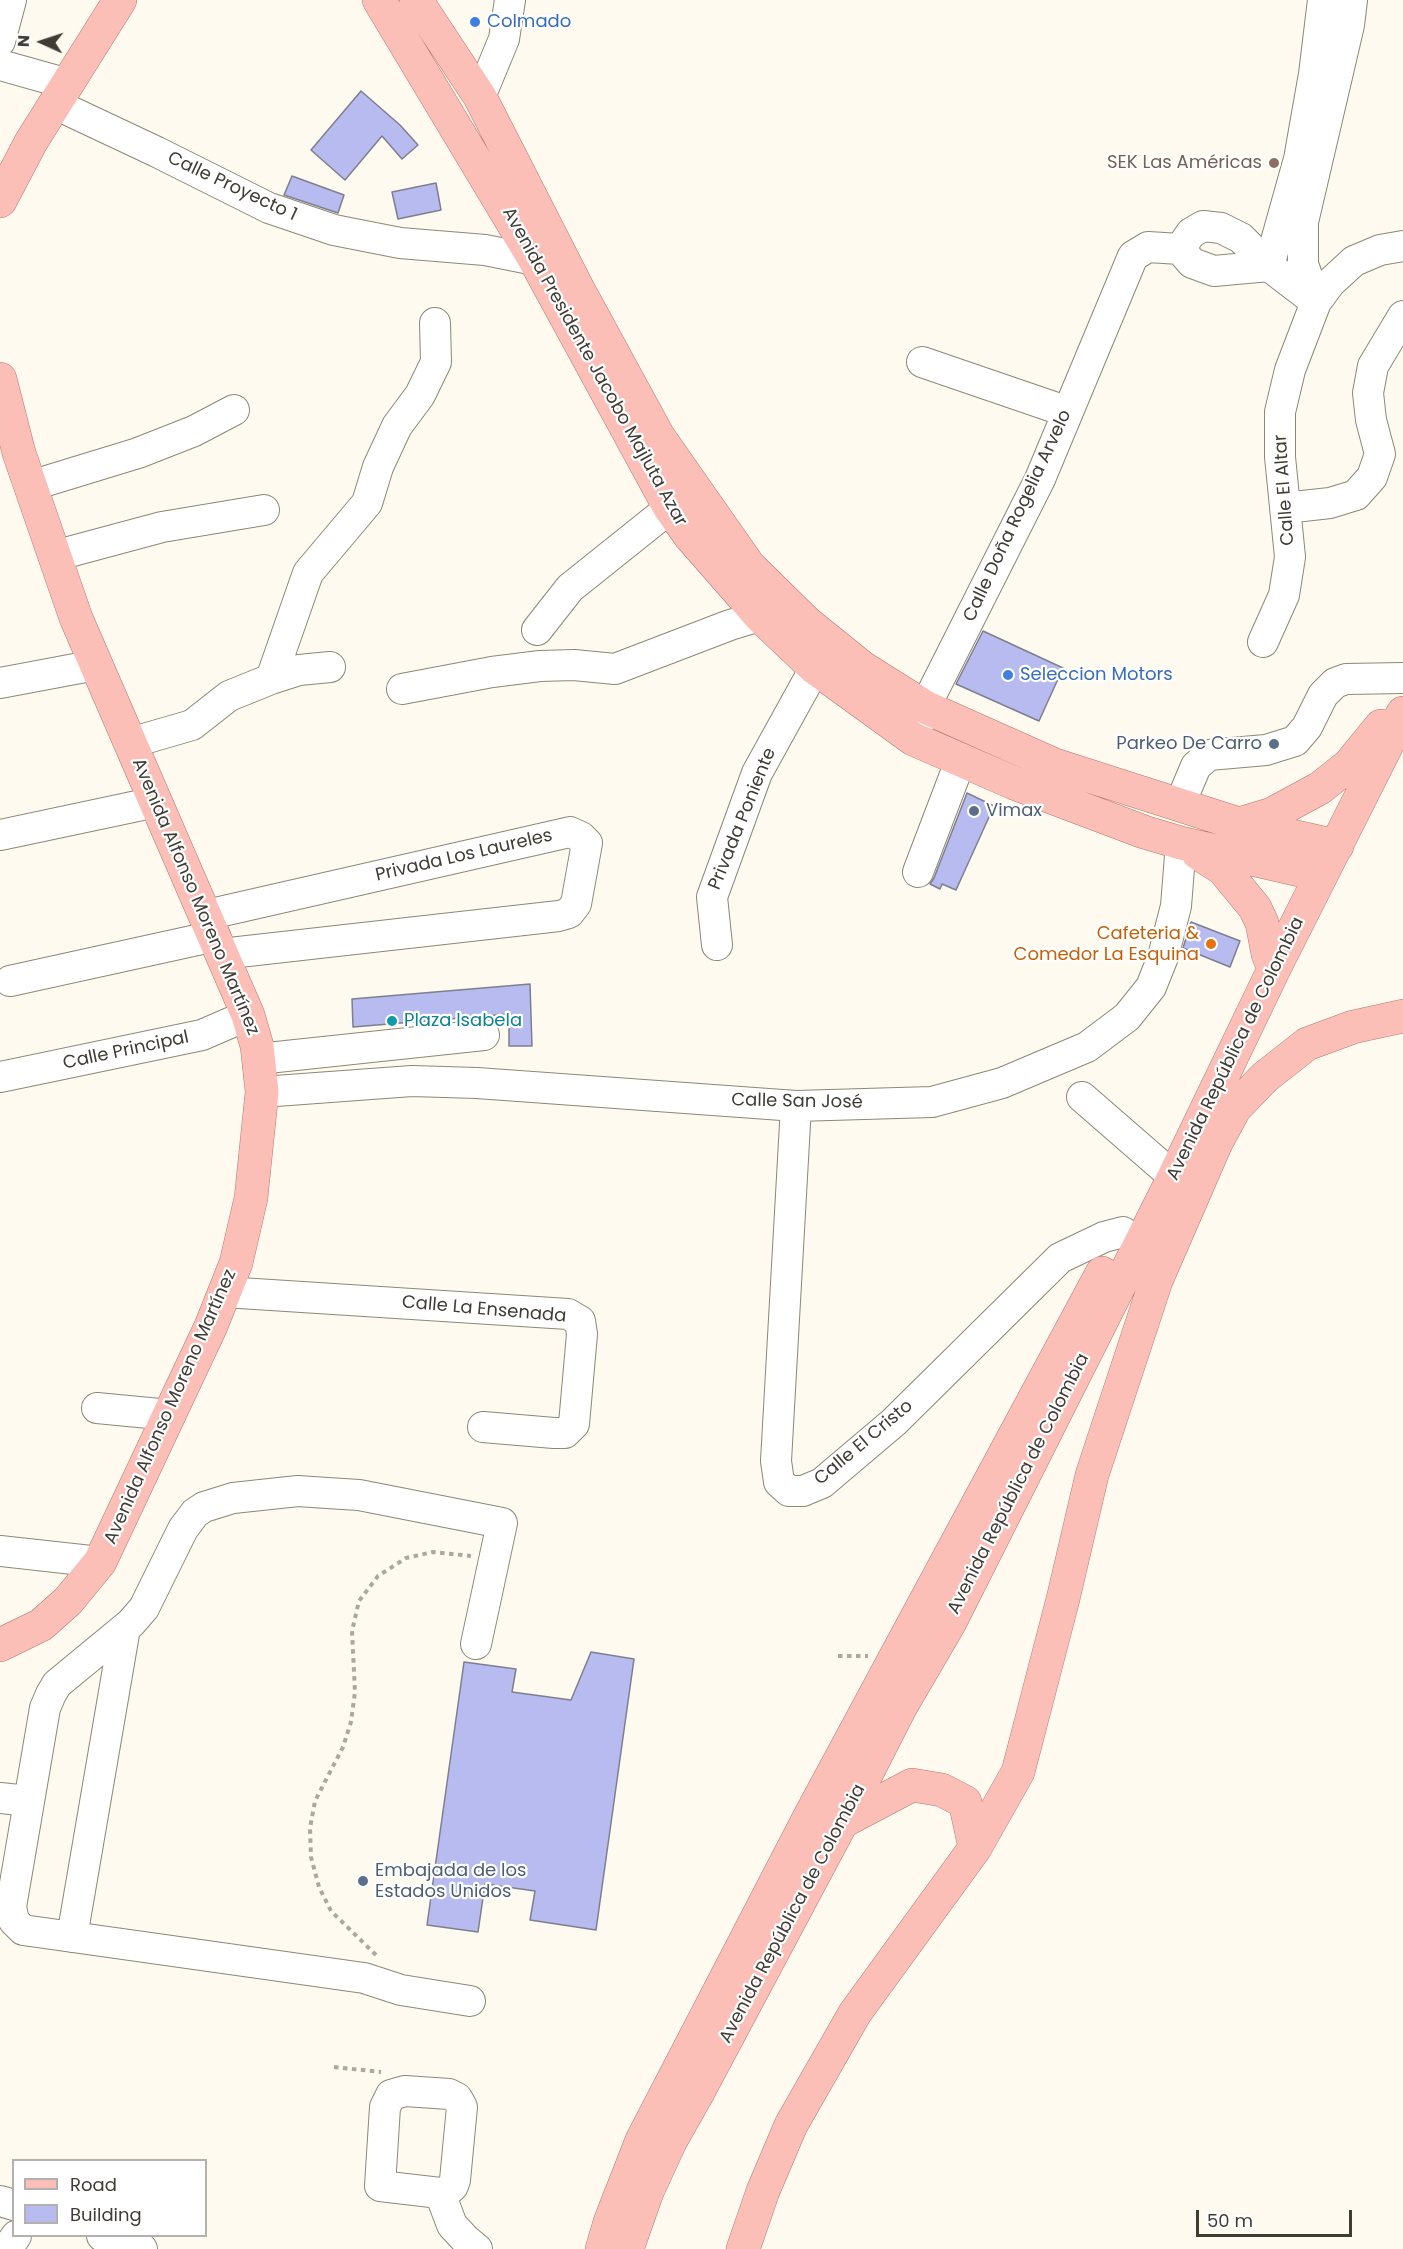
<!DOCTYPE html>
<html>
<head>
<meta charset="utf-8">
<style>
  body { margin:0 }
  #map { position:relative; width:1403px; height:2249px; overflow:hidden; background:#fefaef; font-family:Poppins,sans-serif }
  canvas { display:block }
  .legend { position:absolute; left:12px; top:2159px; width:195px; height:78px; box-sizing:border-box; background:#fff; border:2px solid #b2b1ae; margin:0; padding:8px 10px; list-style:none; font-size:18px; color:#3f3c35 }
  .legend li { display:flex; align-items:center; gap:12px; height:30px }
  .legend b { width:30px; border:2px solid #b2b1ae }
  .north { position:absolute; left:12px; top:12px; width:60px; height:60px; -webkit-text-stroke:4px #fff; paint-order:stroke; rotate:273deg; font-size:16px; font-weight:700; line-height:24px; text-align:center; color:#3f3c35 }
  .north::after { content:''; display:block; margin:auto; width:21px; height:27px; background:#3f3c35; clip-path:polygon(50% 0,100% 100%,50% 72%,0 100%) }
  .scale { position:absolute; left:1196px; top:2210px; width:156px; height:27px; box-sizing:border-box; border:3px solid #3f3c35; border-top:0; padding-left:8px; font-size:18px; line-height:21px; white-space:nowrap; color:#3f3c35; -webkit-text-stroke:4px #fff; paint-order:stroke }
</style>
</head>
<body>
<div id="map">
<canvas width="1403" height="2249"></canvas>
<ul class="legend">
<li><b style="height:8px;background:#fbbfb8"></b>Road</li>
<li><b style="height:16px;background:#b7bbef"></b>Building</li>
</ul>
<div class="north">N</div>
<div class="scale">50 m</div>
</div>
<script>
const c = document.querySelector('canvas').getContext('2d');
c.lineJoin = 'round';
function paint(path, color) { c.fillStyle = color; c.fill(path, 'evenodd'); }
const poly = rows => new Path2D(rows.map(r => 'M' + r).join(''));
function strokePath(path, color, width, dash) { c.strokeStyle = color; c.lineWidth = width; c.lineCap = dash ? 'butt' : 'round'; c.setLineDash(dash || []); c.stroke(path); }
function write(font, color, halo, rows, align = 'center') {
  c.font = font + ' Poppins,sans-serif'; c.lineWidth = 4.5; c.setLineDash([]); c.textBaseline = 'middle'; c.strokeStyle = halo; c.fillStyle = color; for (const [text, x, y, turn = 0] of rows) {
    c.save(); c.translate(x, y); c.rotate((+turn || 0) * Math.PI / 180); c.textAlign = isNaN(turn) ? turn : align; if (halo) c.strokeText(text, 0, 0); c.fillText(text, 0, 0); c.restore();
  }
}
const building = poly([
  [361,91,400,125,418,145,402,159,382,136,345,180,311,150,361,91],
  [292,176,344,195,338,213,284,195,292,176],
  [436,183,441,210,398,219,392,192,436,183],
  [983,631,1063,668,1039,721,956,684,983,631],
  [967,793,994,806,956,890,942,884,940,889,930,884,934,878,967,793],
  [1191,922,1240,941,1230,967,1183,948,1191,922],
  [530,984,532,1046,509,1046,509,1014,353,1027,352,999,530,984],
  [591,1652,634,1659,596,1930,530,1920,535,1891,485,1884,478,1932,427,1925,464,1662,516,1669,512,1692,571,1700,591,1652]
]);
paint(building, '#b7bbef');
strokePath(building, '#7d7f8f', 1.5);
const minor = poly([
  [0,41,11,0],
  [0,65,68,84],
  [480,97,504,39,510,0],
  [55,104,157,152,269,208,334,230,400,243,485,250,535,260,551,252],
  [1180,249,1191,233,1203,226,1221,228,1241,238,1269,266],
  [1269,266,1299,159,1314,74,1323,0],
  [1316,302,1303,264,1303,222,1349,25,1352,0],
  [922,362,1068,412],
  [30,486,138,453,194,431,234,410],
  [1285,508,1330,503,1356,495,1372,477,1380,454,1371,420,1368,393,1373,366,1403,316],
  [54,556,162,527,264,510],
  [537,630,570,588,670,508],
  [1263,642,1284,595,1290,557,1280,457,1280,412,1290,370,1316,302,1330,283,1354,261,1380,250,1403,246],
  [271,679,299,670,330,667],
  [0,683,96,665],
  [402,689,492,672,540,666,574,665,615,669,730,625,760,616],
  [916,730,925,707,1040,479,1133,256,1148,247,1180,249,1192,263,1214,271,1269,266,1316,302],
  [130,743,192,725,229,696,271,679,308,573,367,503,378,467,397,426,420,395,436,362,435,323],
  [1180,804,1196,766,1209,755,1266,750,1295,741,1307,727,1323,695,1335,683,1346,679,1403,678],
  [0,835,156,802],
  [918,872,961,759],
  [206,915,570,832,581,837,587,843,576,904,569,913,559,916,221,954],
  [717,945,712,897,757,773,815,668],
  [10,981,215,936],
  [258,1059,484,1035],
  [0,1077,202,1035,248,1015],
  [262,1092,412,1081,477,1083,796,1106,932,1102,1002,1083,1087,1047,1127,1017,1151,987,1163,957,1176,906,1181,843],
  [1082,1097,1174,1177],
  [796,1106,776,1461,779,1482,789,1491,803,1491,822,1483,894,1422,1060,1258,1104,1237,1123,1232],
  [224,1292,568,1314,580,1321,582,1334,574,1424,565,1433,554,1433,483,1427],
  [97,1408,170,1415],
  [0,1551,100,1562],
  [0,1798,28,1801],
  [72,1937,125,1628],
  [470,2001,401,1990,364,1978,23,1930,14,1921,11,1907,45,1708,51,1694,57,1684,131,1623,144,1608,183,1529,195,1513,204,1507,233,1498,298,1491,327,1493,359,1495,502,1523,476,1644],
  [405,2091,449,2094,457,2098,462,2107,455,2180,453,2186,446,2192,440,2193,380,2186,385,2107,391,2095,405,2091],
  [440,2193,452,2225,465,2239,477,2249],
  [0,2201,14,2205],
  [102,2236,142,2249],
  [7,2249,16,2236]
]);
const major = poly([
  [379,0,535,260,670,508,690,536,760,616,815,668,913,739,1014,783,1144,832,1181,843,1321,875],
  [416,0,480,97,579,291,658,436,749,566,806,622,863,668,925,707,1055,765,1239,824,1337,846],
  [0,201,31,142,120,0],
  [0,379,19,453,76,618,248,1015,257,1046,262,1092,251,1198,236,1263,211,1326,100,1562,68,1601,41,1625,0,1645],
  [1239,824,1272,814,1320,788,1349,765,1381,726],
  [1198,853,1223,869,1255,908,1262,923,1268,954,1274,969],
  [842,1822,912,1785,942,1790,965,1802,975,1848],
  [602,2249,610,2222,642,2140,811,1814,1102,1273],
  [627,2249,647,2192,670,2142,696,2096,842,1822,900,1708,949,1624,1174,1177,1274,969,1403,713],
  [743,2249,763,2191,791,2125,855,2013,975,1848,1018,1772,1063,1599,1092,1475,1156,1281,1216,1143,1235,1108,1265,1077,1307,1044,1353,1027,1403,1016]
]);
strokePath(minor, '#8d8777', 32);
strokePath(major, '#b7766b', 34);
strokePath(poly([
  [838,1656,868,1656],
  [376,1955,331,1911,319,1887,311,1857,310,1828,315,1801,343,1747,351,1722,355,1692,352,1631,359,1601,378,1576,406,1558,433,1552,471,1556],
  [334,2067,381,2072]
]), '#aca89f', 4, [4.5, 4.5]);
strokePath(minor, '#fff', 30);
strokePath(major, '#fbbfb8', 33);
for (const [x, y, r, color] of [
  [475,22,6,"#3f7fe0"],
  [1274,163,6,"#8d6e63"],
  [1008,675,6,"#3f7fe0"],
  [1274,744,6,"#5c6f8a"],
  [974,811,6,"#5c6f8a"],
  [1211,944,6,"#e8710a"],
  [392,1021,6,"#0f9aa8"],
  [363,1881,6,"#5c6f8a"]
]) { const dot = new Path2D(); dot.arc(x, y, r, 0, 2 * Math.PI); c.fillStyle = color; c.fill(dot); strokePath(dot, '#fff', 2); }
write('18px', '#366cbe', '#fff', [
  ["Colmado",487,22],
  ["Seleccion Motors",1020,675]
], 'left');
write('18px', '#785e54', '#fff', [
  ["SEK Las Américas",1262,163]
], 'right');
write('18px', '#3f3c35', '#fff', [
  ["Calle Proyecto 1",232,187,25],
  ["Avenida Presidente Jacobo Majluta Azar",594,367,61],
  ["Calle El Altar",1285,490,-94],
  ["Calle Doña Rogelia Arvelo",1018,516,-65],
  ["Privada Poniente",743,819,-68],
  ["Privada Los Laureles",464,856,-13],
  ["Avenida Alfonso Moreno Martínez",195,897,67],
  ["Avenida República de Colombia",1236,1049,-64],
  ["Calle Principal",126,1051,-12],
  ["Calle San José",797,1102,1],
  ["Calle La Ensenada",484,1310,5],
  ["Avenida Alfonso Moreno Martínez",171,1407,-66],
  ["Calle El Cristo",864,1443,-40],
  ["Avenida República de Colombia",1019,1484,-63],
  ["Avenida República de Colombia",793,1914,-62]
]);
write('18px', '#4e5e75', '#fff', [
  ["Parkeo De Carro",1262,744,"right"],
  ["Vimax",986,811],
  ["Embajada de los",375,1871],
  ["Estados Unidos",375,1892]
], 'left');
write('18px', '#c56008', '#fff', [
  ["Cafeteria &",1199,934],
  ["Comedor La Esquina",1199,955]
], 'right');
write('18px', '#0d838f', '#fff', [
  ["Plaza Isabela",404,1021]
], 'left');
</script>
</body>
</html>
